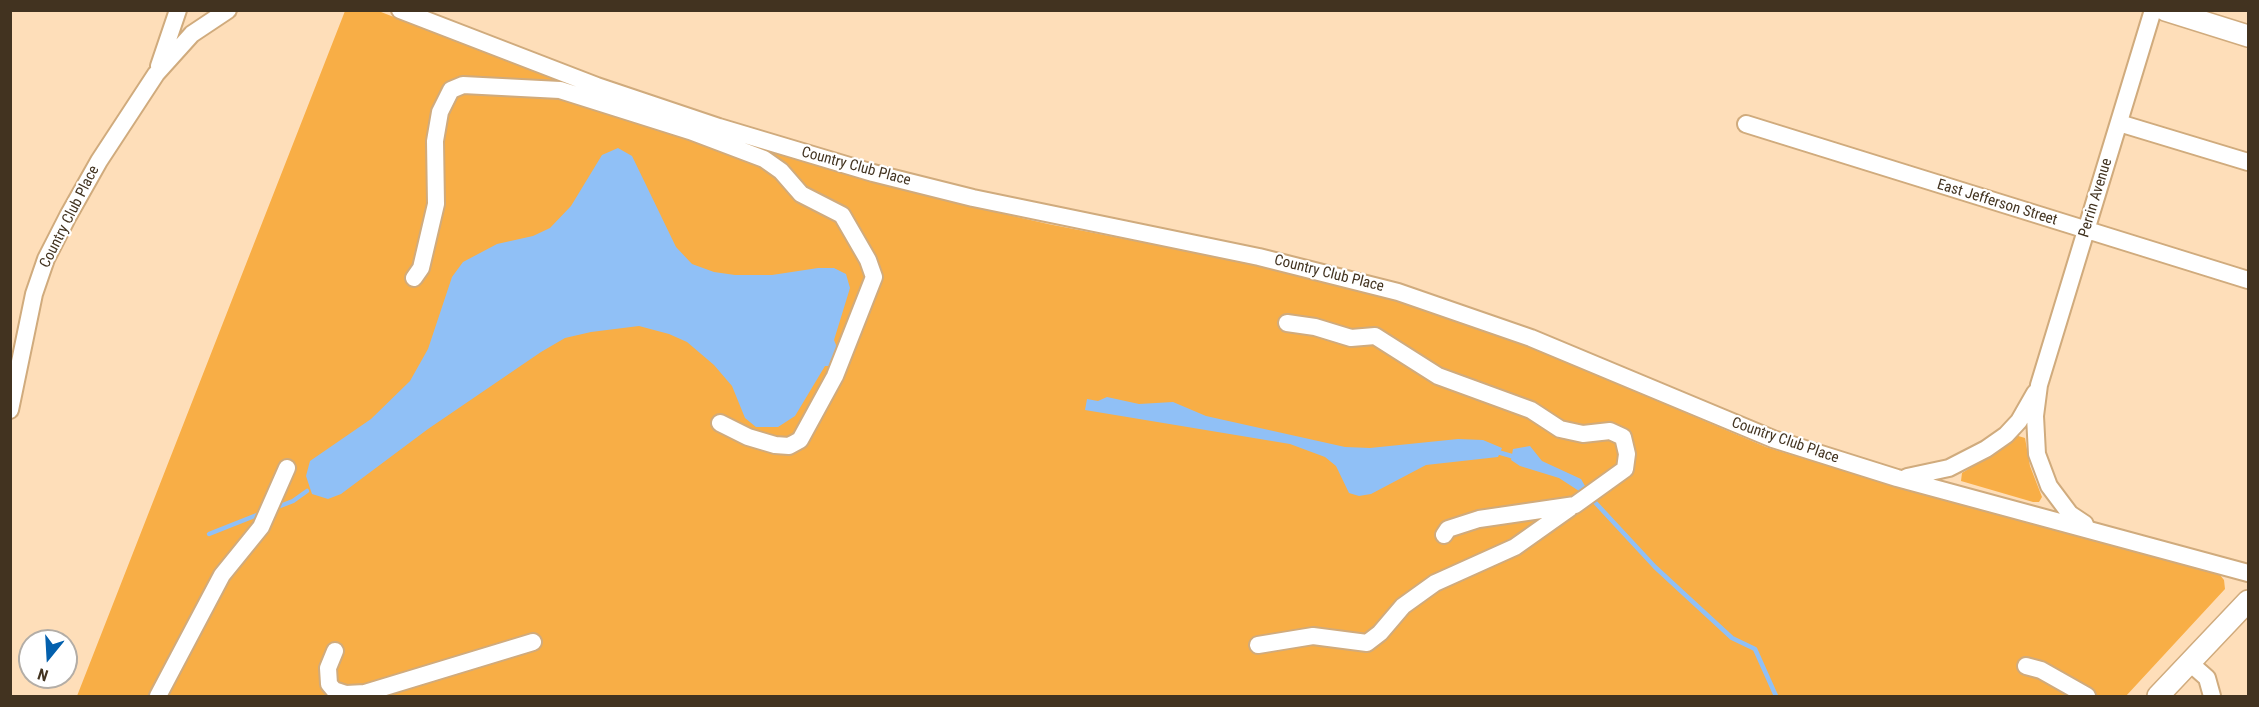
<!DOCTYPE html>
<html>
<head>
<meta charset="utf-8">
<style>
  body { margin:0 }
  #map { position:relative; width:2259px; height:707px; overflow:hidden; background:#fedeb9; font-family:"Roboto Condensed",sans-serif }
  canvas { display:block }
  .frame { position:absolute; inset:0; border:12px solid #423320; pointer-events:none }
  .north { position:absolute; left:18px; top:629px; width:60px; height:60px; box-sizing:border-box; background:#fff; border:2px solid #b3ada6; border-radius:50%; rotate:198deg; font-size:16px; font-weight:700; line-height:24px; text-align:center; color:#423320 }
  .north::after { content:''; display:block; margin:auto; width:21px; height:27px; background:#0360ad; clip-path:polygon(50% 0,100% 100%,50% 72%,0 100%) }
</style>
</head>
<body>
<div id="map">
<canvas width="2259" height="707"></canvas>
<div class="frame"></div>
<div class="north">N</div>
</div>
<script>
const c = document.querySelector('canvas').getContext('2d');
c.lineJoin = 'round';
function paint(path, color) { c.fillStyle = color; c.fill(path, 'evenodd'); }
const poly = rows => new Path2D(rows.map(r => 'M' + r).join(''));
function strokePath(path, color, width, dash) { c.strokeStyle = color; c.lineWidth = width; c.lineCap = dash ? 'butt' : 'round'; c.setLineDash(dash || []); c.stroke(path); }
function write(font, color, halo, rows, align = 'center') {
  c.font = font + ' "Roboto Condensed",sans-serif'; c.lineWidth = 4.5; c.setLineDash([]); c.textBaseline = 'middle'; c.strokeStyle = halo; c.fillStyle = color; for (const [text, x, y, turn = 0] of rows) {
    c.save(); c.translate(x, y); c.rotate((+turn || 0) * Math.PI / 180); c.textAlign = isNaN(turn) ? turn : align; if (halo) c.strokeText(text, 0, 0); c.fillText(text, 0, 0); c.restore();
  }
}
paint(poly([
  [345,11,381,12,548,77,659,115,770,151,939,199,1048,224,1249,263,1391,298,1517,341,1766,447,1867,478,2220,575,2224,580,2225,589,2126,696,77,696],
  [2015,435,2025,438,2030,466,2042,497,2039,502,2033,502,1961,481,1962,473,1996,452]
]), '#f8ae46');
paint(poly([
  [618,148,632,156,676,247,692,264,714,272,735,275,772,275,818,268,834,268,846,274,850,288,834,340,839,352,832,366,825,366,795,416,778,427,756,427,745,418,732,386,714,365,687,342,669,334,639,326,591,332,565,338,541,352,428,429,341,494,328,499,312,494,306,476,310,461,371,419,410,381,428,349,452,277,463,262,497,244,533,236,550,228,571,206,602,155],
  [1107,397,1139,404,1173,402,1206,416,1345,447,1370,448,1458,439,1483,440,1502,448,1498,457,1426,465,1371,494,1359,496,1349,493,1336,466,1325,457,1290,444,1085,410,1087,399,1098,401],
  [1530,446,1542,461,1581,479,1585,486,1579,491,1559,478,1520,466,1511,460,1513,449]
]), '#90c0f6');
strokePath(poly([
  [1494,451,1515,457],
  [1592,499,1655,567,1732,638,1755,649,1776,696],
  [275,508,293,501,307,491],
  [209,534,262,513]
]), '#90c0f6', 4.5);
const minor = poly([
  [400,10,597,86,719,127,873,173,973,198,1259,257,1398,292,1531,338,1773,439,1897,478,2248,573],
  [159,66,178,10],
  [2119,123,2248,162],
  [1746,124,2248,280],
  [414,278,421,268,436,204,435,141,440,112,451,90,463,85,560,90,690,131,764,159,781,171,801,194,842,215,868,260,874,277,835,376,800,440,789,446,775,445,748,437,720,423],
  [1287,323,1315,327,1351,338,1375,336,1438,376,1531,410,1560,429,1583,434,1610,431,1623,437,1627,454,1625,469,1575,505,1479,519,1448,529,1444,535],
  [10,410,34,294,46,259,68,216,99,161,156,74,192,34,228,10],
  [1907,477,1949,468,1986,449,2006,435,2019,421,2035,393],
  [2085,524,2070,514,2049,486,2037,454,2035,416,2039,385,2153,10],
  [1258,645,1313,636,1367,643,1380,633,1403,606,1435,583,1515,547,1570,508],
  [335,651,328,668,329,684,334,690,346,694,365,693,533,642],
  [2190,663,2207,678,2212,696],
  [2026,666,2041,670,2087,696],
  [158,696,222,575,261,527,287,468]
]);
const major = poly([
  [2165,10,2248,36],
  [2158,696,2248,601]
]);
strokePath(minor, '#d0ab7d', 20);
strokePath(major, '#d0ab7d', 24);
strokePath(minor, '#fff', 16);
strokePath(major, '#fff', 21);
write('15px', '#423320', '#fff', [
  ["Country Club Place",856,167,15],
  ["Perrin Avenue",2096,198,-73],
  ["East Jefferson Street",1997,203,17],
  ["Country Club Place",70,217,-63],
  ["Country Club Place",1329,274,14],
  ["Country Club Place",1785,441,19]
]);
</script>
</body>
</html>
